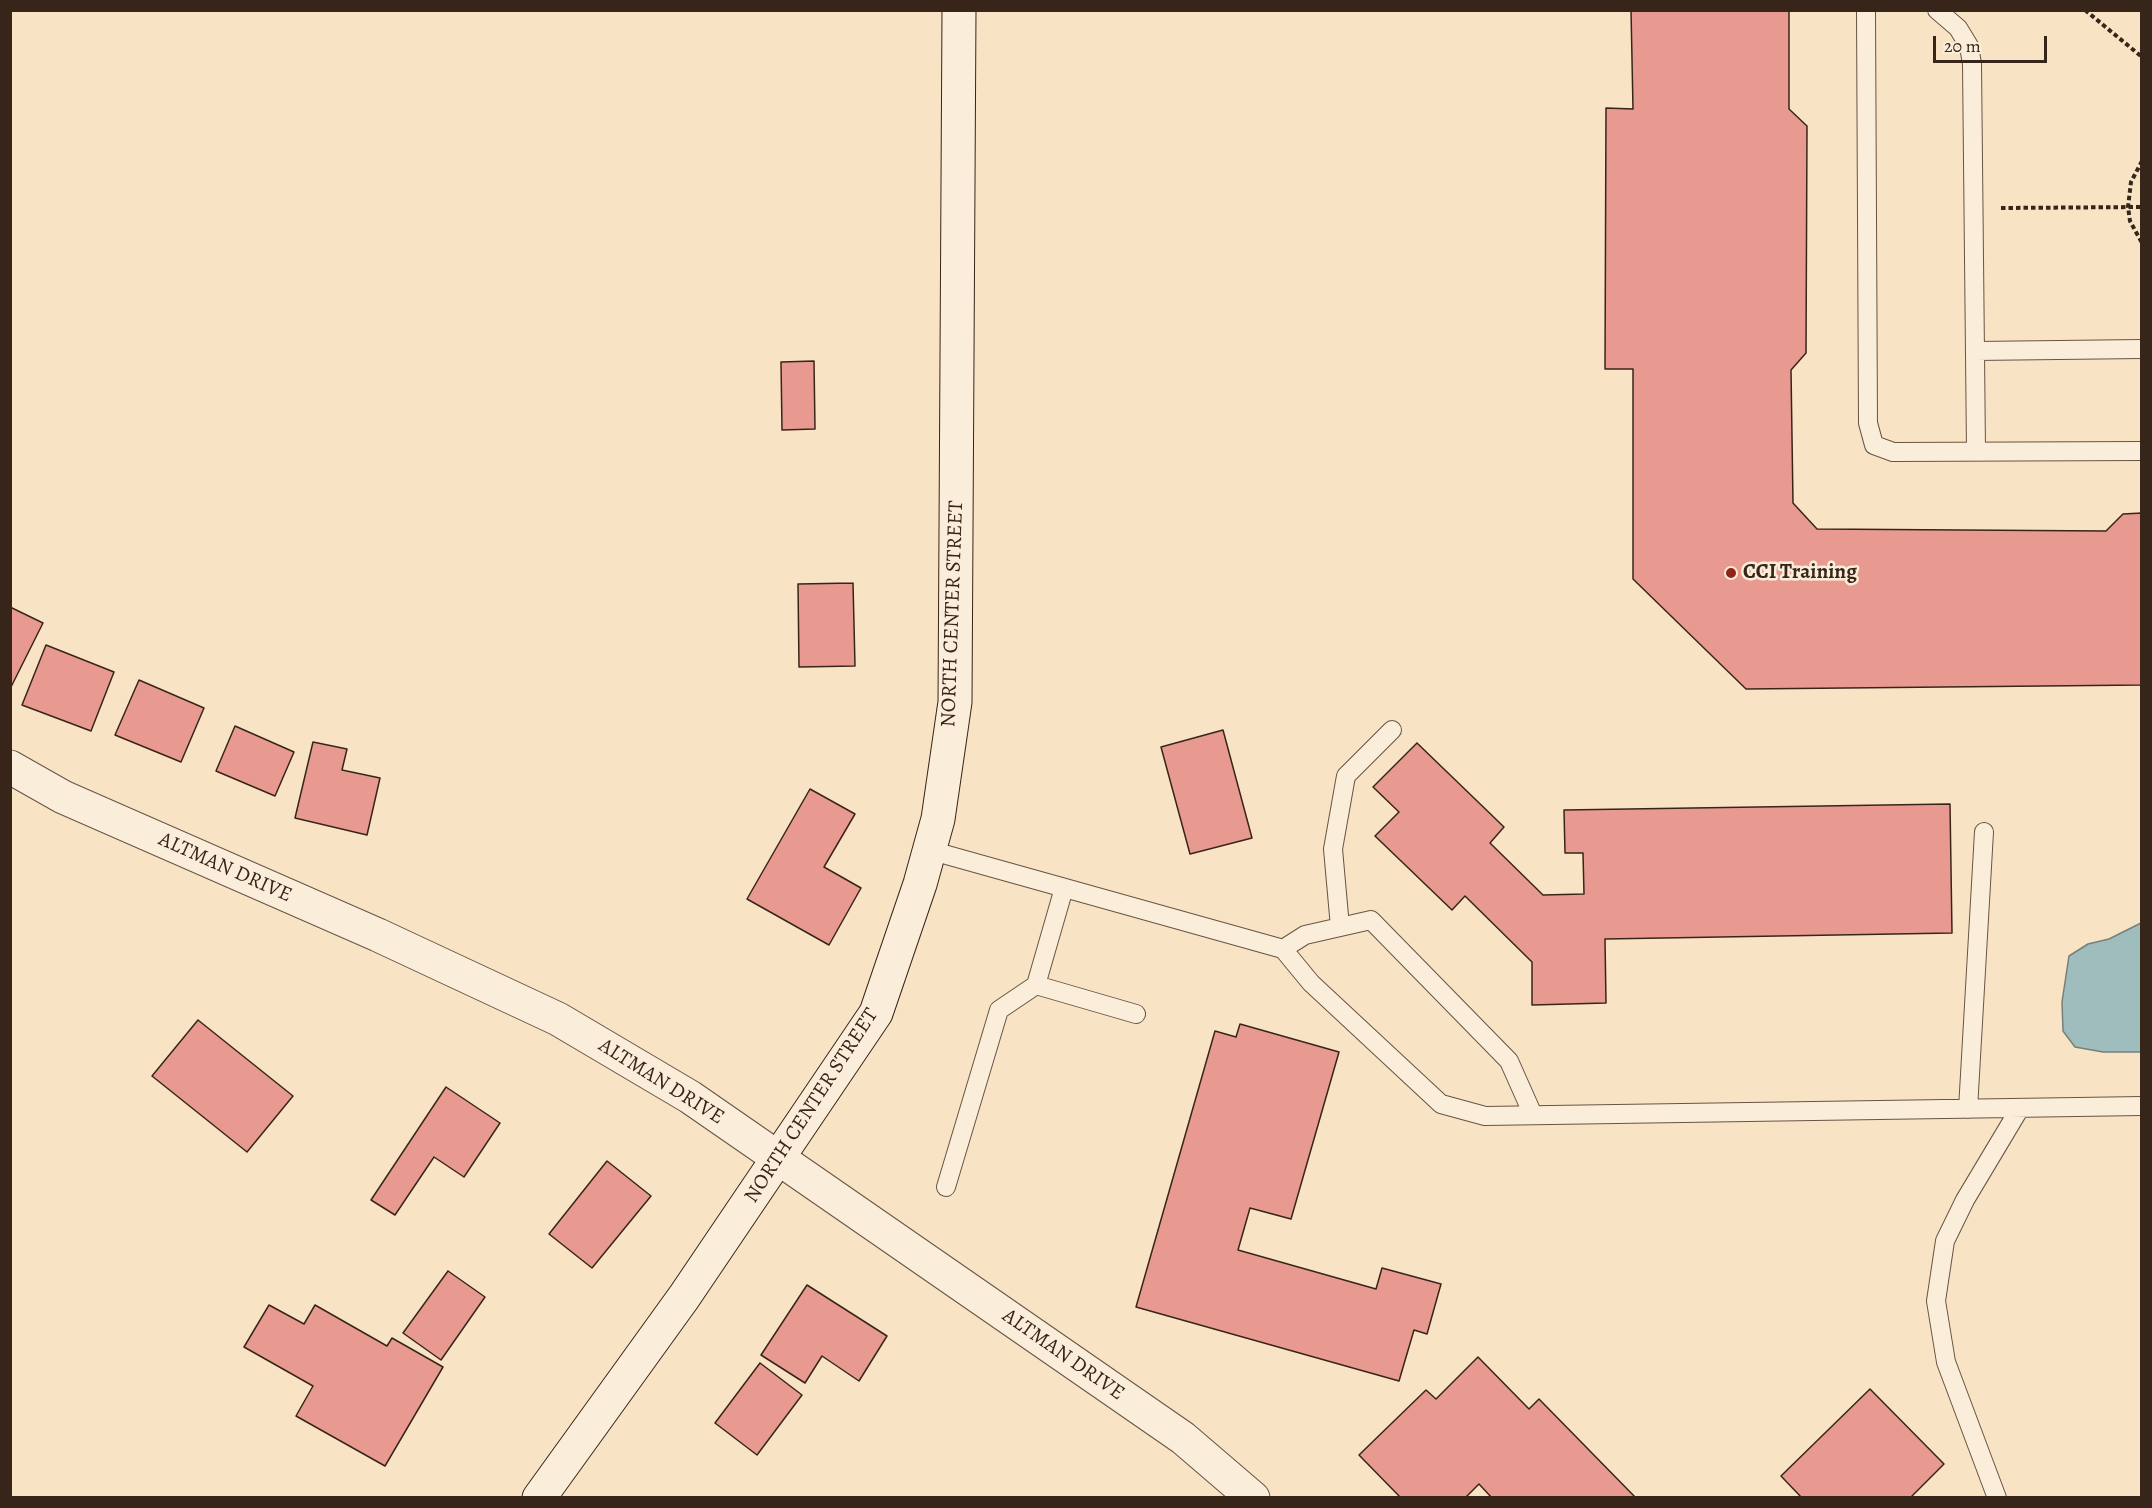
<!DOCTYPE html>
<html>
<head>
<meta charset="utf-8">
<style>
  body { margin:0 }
  #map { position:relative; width:2152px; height:1508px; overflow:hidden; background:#f8e3c5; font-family:Alegreya,serif }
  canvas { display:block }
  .frame { position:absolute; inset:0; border:12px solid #38251a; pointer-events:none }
  .scale { position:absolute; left:1933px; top:36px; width:114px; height:27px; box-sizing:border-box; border:3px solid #38251a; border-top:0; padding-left:8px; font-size:18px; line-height:21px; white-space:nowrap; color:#38251a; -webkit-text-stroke:4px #faedd9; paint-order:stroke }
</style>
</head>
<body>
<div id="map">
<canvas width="2152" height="1508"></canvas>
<div class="frame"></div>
<div class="scale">20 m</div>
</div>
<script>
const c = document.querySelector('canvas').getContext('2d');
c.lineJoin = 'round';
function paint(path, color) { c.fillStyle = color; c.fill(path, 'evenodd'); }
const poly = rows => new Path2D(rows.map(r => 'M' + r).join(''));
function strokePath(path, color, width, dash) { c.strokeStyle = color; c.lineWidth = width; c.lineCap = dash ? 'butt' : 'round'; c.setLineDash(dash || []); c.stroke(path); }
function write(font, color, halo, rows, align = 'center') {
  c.font = font + ' Alegreya,serif'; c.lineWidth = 5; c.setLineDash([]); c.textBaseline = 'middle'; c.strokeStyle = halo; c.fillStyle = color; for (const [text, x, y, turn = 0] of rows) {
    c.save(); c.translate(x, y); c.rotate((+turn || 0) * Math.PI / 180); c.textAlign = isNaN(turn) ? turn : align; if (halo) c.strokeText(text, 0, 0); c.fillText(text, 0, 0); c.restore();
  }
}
const water = poly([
  [2141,923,2141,1052,2103,1052,2075,1047,2063,1031,2062,1002,2069,956,2088,944,2109,939,2141,923]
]);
paint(water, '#9fbdbc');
strokePath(water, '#76807b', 1.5);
const building = poly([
  [1631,10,1789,10,1789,109,1807,126,1806,353,1791,370,1793,503,1817,529,2106,531,2123,514,2142,513,2142,685,1746,689,1633,579,1633,369,1605,369,1606,108,1633,109,1631,10],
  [814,361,815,429,782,430,781,362,814,361],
  [853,583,855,666,799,667,798,584,853,583],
  [10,607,43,623,10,689,10,607],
  [46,645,114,672,91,731,22,705,46,645],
  [139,680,204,708,181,762,115,735,139,680],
  [235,726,294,752,275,796,216,771,235,726],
  [1223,730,1252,838,1190,854,1161,747,1223,730],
  [313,742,347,749,342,770,380,778,367,835,295,818,313,742],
  [1417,743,1504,827,1490,843,1543,895,1584,894,1583,853,1565,853,1564,810,1950,804,1952,933,1605,939,1606,1003,1532,1005,1532,962,1465,896,1452,910,1375,836,1399,812,1373,787,1417,743],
  [810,789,855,814,824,867,861,888,829,945,747,899,810,789],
  [198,1020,293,1096,247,1152,152,1076,198,1020],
  [1240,1024,1339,1052,1291,1219,1250,1208,1238,1250,1376,1289,1382,1268,1441,1284,1427,1334,1414,1330,1399,1381,1136,1307,1215,1031,1236,1037,1240,1024],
  [446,1087,500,1123,464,1177,434,1157,395,1215,371,1200,446,1087],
  [607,1161,651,1196,592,1268,549,1234,607,1161],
  [448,1271,485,1297,441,1360,403,1333,448,1271],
  [807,1285,887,1336,859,1381,822,1356,805,1383,761,1355,807,1285],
  [269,1305,304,1324,315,1305,387,1346,392,1338,443,1367,385,1466,296,1416,313,1386,244,1347,269,1305],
  [1478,1357,1529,1409,1539,1399,1636,1498,1492,1498,1479,1484,1465,1498,1401,1498,1359,1455,1426,1390,1436,1399,1478,1357],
  [760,1363,802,1395,757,1455,715,1423,760,1363],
  [1870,1389,1944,1464,1910,1498,1802,1498,1781,1476,1870,1389]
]);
paint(building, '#e89a91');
strokePath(building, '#38251a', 1.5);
const lane = poly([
  [1866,10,1868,423,1874,445,1893,452,2142,451],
  [1937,10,1958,28,1969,46,1972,64,1976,451],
  [1975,351,2142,349],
  [929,850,1283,949,1311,983,1441,1104,1485,1116,2142,1106],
  [1340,927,1333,849,1346,776,1392,730],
  [1283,949,1305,935,1371,920,1509,1061,1533,1115],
  [1036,985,1136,1014],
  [1968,1109,1984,832],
  [946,1187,999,1010,1036,985,1064,888],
  [1997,1498,1946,1362,1936,1301,1945,1241,1965,1200,2020,1108]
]);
const street = poly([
  [10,767,63,797,378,935,558,1019,690,1097,1183,1438,1253,1498]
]);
const secondary = poly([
  [539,1498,684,1297,876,1013,920,884,938,819,955,702,959,10]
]);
strokePath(lane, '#685445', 20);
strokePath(street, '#685445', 35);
strokePath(secondary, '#38251a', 35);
strokePath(poly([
  [2085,10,2142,57],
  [2142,161,2131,182,2128,207,2130,221,2142,243],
  [2001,208,2142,207]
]), '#38251a', 4, [4.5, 3]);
strokePath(lane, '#faedd9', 18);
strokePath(street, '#faedd9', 33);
strokePath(secondary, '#faedd9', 33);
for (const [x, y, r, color] of [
  [1731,573,6,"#8f2418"]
]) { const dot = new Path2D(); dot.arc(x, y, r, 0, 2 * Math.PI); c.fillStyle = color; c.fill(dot); strokePath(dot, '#faedd9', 2); }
write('bold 21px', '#38251a', '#faedd9', [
  ["CCI Training",1743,573]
], 'left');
write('21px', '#38251a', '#faedd9', [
  ["NORTH CENTER STREET",953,614,-88],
  ["ALTMAN DRIVE",225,868,24],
  ["ALTMAN DRIVE",661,1082,32],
  ["NORTH CENTER STREET",812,1106,-57],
  ["ALTMAN DRIVE",1063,1355,35]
]);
</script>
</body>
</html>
